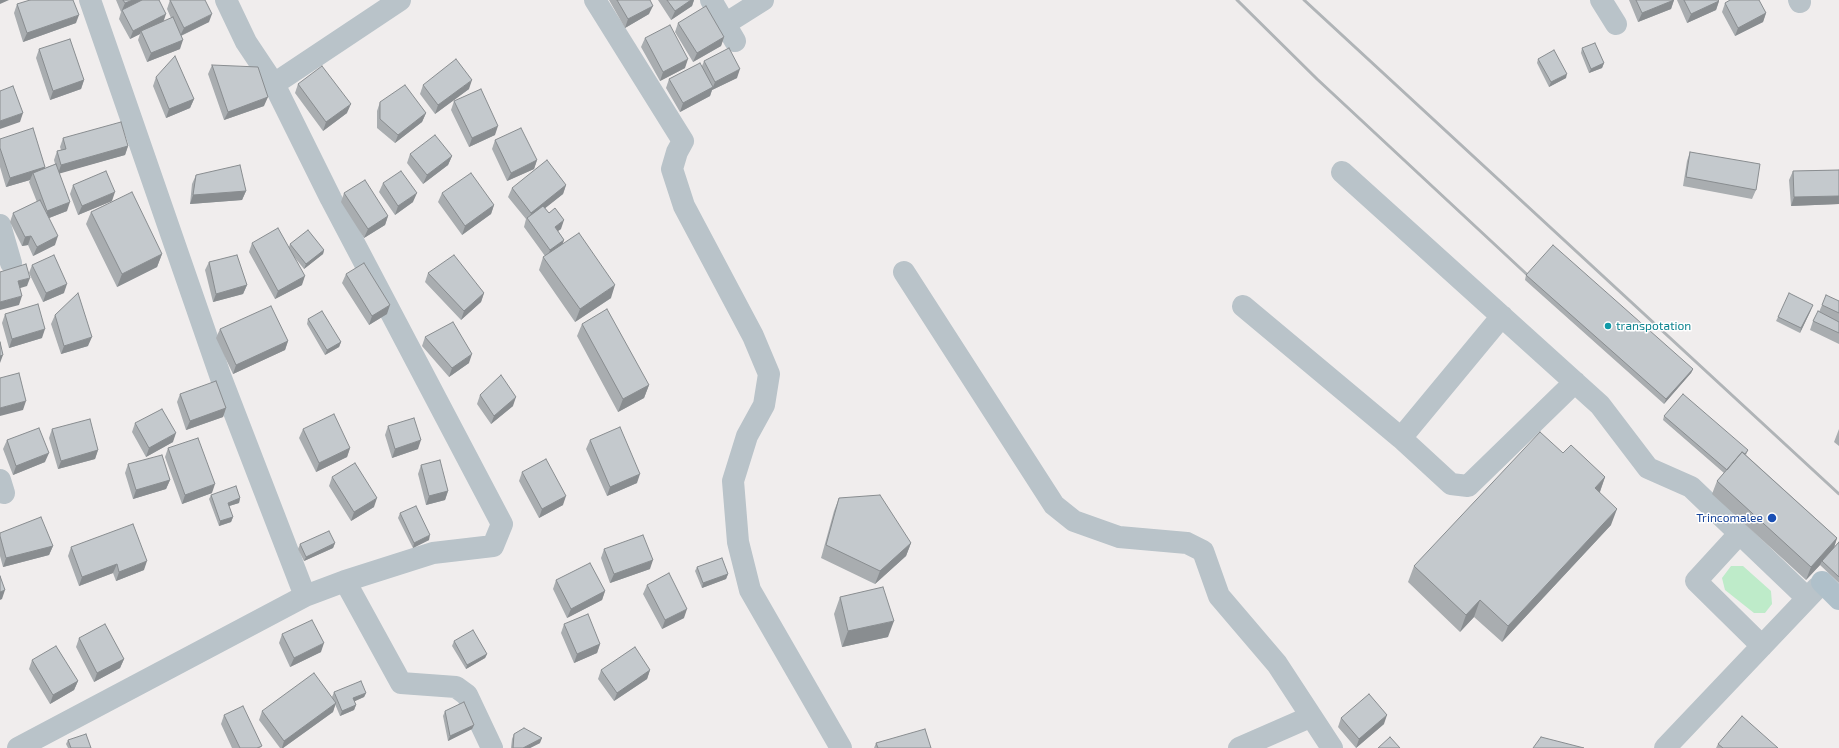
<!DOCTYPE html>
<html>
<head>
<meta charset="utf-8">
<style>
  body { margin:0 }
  canvas { display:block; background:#f0eded }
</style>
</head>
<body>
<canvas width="1839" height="748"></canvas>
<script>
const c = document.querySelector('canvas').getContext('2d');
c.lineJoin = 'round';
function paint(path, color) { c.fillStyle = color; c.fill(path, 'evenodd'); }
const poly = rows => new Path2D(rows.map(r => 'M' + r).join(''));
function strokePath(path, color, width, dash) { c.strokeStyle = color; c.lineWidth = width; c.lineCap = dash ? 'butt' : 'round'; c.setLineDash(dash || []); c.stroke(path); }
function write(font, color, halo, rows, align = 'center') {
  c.font = font + ' "Exo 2",sans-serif'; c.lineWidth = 3; c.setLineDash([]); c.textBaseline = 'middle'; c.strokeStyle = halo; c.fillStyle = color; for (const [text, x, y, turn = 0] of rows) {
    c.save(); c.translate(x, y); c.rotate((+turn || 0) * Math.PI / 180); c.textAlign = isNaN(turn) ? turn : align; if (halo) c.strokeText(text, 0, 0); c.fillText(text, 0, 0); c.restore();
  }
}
paint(poly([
  [1731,566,1743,566,1771,591,1772,604,1765,613,1754,613,1725,590,1722,578]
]), '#beebc9');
strokePath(poly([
  [90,0,221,378,305,596],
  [595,0,683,141,677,152,672,169,684,206,753,336,769,374,764,405,747,436,733,481,738,542,750,590,841,748],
  [711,0,735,41],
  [1601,0,1616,24],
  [1799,0,1800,2],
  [725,24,763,0],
  [274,84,400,0],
  [1342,172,1600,405,1648,468,1691,487,1807,598],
  [0,225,11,263],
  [904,272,1054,505,1074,521,1119,537,1187,543,1203,551,1219,596,1277,664,1332,748],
  [1243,306,1401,438,1451,484,1468,486,1575,382],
  [1401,438,1502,316],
  [0,480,4,493],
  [1740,533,1696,581,1762,646],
  [345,581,401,683,456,687,467,695,492,748],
  [18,748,305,596,345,581,433,553,493,546,502,524,331,199,274,84,246,42,226,0],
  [1239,748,1310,717],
  [1665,748,1817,588]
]), '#b9c3c9', 22);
strokePath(poly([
  [1822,582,1839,599]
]), '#afc0ca', 22);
strokePath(poly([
  [1237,0,1317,79,1535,282],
  [1304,0,1839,494]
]), '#b0b4b7', 3);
paint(poly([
  [116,0,159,0,163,22,171,18,167,9,170,0,209,22,181,36,180,49,147,62,138,40,140,34,130,39,119,19,121,12],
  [609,0,650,0,649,14,625,28],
  [658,0,694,0,692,6,671,20],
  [1629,0,1674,0,1671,9,1638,22],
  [1677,0,1718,0,1719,1,1716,10,1687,23],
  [1725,3,1766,13,1763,22,1735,36,1722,12],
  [17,4,76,23,23,42,14,13],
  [678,23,724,37,721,46,693,62,675,32],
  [645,38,685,68,660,81,641,47],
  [1582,48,1604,63,1602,68,1589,73,1581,53],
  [39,49,84,80,81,89,50,100,36,58],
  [1538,59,1566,78,1549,87,1537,63],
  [704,61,737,78,712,90,710,96,680,112,666,88,669,79,702,66],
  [212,65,264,106,224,120,208,74],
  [156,77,194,99,190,108,166,118,153,86],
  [298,84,347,113,323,131,295,93],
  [423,85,469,89,435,114,420,94],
  [454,101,495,135,469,147,451,110],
  [380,102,426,113,422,122,395,143,377,128,377,111],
  [63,138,128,146,125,155,59,173,67,211,49,218,55,245,33,256,28,245,22,246,10,222,13,213,37,202,29,182,30,180,6,187,0,167,0,139,45,167,45,168,55,164,54,160,57,151,61,150,60,147],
  [495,140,537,160,534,169,507,181,492,149],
  [1690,152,1756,190,1752,199,1683,186,1687,161],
  [410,154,452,156,448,165,423,184,407,163],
  [1839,170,1839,204,1791,206,1789,180,1793,171],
  [196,175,246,191,242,200,190,204,192,184],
  [383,183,413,202,395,215,379,192],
  [73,185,112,201,78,215,70,194],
  [566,185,563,194,545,208,561,229,558,231,564,240,562,244,611,298,575,322,539,270,543,257,545,256,524,227,526,219,508,197,512,188],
  [344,193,388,216,385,225,364,238,341,202],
  [442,193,494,205,491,214,462,235,438,202],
  [91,212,162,254,157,267,117,287,86,224],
  [252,243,289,247,290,244,324,250,323,254,304,269,292,254,302,285,275,299,249,252],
  [209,262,247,285,243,294,213,302,205,270],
  [32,265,64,293,43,302,29,273],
  [428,273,484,293,481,302,461,320,425,282],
  [346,274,387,314,369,325,342,283],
  [1526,275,1693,369,1691,373,1664,404,1525,280],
  [1839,301,1839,344,1810,330,1813,321,1819,312,1822,305],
  [1811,310,1800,333,1776,321,1778,317],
  [5,314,42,338,9,348,2,323],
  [55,315,88,346,61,354,51,324],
  [308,319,341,342,339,347,325,355,307,324],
  [582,324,649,385,644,398,618,412,577,336],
  [220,329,288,341,285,350,233,374,216,338],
  [425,337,469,363,449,377,422,346],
  [180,394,226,408,223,417,186,430,177,402],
  [480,395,513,406,491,424,477,404],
  [1664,416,1748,450,1746,455,1837,538,1834,547,1839,542,1839,583,1820,565,1806,580,1712,494,1717,481,1724,473,1663,420],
  [135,423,173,442,146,457,132,432],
  [388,426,418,449,392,458,385,435],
  [52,429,98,450,95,459,58,469,49,438],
  [303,429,350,448,347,457,316,472,299,438],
  [1839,429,1839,446,1834,442],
  [7,440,45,462,13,475,3,449],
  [590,440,637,483,607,496,586,449],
  [168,448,212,493,182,504,165,457],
  [1563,453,1605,477,1600,492,1611,525,1502,642,1474,617,1460,632,1408,582,1414,566],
  [128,464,170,480,166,489,133,499,125,473],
  [421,465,448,491,445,500,426,505,418,474],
  [522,472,563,505,539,518,519,481],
  [332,477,374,507,351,521,329,486],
  [211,495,240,498,239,503,229,506,233,517,231,522,219,526,209,499],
  [839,498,911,543,906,556,875,584,821,558,834,511],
  [400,513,429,540,413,548,398,518],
  [0,533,53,546,49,555,3,567,0,556],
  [335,543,333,548,304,561,298,549,300,544],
  [71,547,144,570,116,581,113,573,79,586,68,556],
  [604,549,650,569,610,583,601,558],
  [697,567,728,574,726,579,702,588,695,571],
  [556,580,605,591,602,600,567,618,553,589],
  [647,585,684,618,662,629,643,594],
  [840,597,888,637,842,647,834,614],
  [564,624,600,644,597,653,574,663,561,633],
  [282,634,321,652,290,667,279,643],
  [79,638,124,659,120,668,94,682,76,647],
  [454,641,487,654,485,658,466,669,452,646],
  [32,660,78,681,74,690,50,704,29,669],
  [601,670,650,670,647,679,614,701,598,679],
  [334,692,366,693,364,697,354,701,356,705,354,710,340,716,335,704,333,712,283,748,280,748,259,720,262,711,333,700,332,697],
  [445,711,474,725,472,729,448,741,443,716],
  [224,715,261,748,232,748,221,724],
  [1341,718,1384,724,1356,748,1338,727],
  [514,734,540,743,530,748,511,748,512,739],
  [68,740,91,748,68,748,66,744],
  [876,743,931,748,874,748],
  [1718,744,1778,748,1716,748]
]), '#a9adb0');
paint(poly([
  [0,0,9,0,0,4],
  [133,0,152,0,122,10,125,3],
  [691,0,694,0,692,6,671,20,675,11],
  [1674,0,1671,9,1638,22,1642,13],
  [1719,1,1716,10,1687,23,1691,14],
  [653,6,649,14,625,28,628,19],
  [1766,13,1763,22,1735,36,1738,28],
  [166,14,163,23,141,31,140,34,130,39,133,31],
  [212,14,209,22,180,36,184,28],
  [79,15,76,23,23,42,27,33],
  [724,37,721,46,693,62,697,53],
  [183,40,180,49,147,62,151,53],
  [688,59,685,68,660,81,663,72],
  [1604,63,1602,68,1589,73,1591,69],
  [740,69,737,78,712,90,710,96,680,112,683,103,713,87,715,82],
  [1567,74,1566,78,1549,87,1551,82],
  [84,80,81,89,50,100,53,91],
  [472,80,469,89,435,114,438,105],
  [268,97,264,106,224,120,228,112],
  [194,99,190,108,166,118,169,109],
  [351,104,347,113,323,131,326,122],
  [23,113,20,122,0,129,0,121],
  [426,113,422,122,395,143,398,135],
  [498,126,495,135,469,147,472,138],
  [128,146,125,155,58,174,61,165],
  [452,156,448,165,423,184,427,175],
  [537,160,534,169,507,181,511,173],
  [45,167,42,176,33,173,30,180,6,187,10,178],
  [566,185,563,194,529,221,529,220,531,213],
  [246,191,242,200,190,204,193,195],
  [115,192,112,201,78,215,82,206],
  [417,193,413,202,395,215,398,206],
  [1839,196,1839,204,1791,206,1794,197],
  [70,202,67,211,44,220,47,211],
  [494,205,491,214,462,235,465,226],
  [388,216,385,225,364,238,368,229],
  [564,220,561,229,552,235,555,227],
  [31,236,28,245,22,246,25,237],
  [58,236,55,245,33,256,37,247],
  [564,240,561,249,547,258,550,250],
  [324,250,323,254,304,269,306,264],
  [162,254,157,267,117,287,122,274],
  [305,276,302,285,275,299,278,291],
  [30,278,27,286,14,290,18,281],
  [67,284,64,293,43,302,46,293],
  [247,285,243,294,213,302,216,294],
  [615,285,611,298,575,322,580,309],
  [484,293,481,302,461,320,464,311],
  [22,296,19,305,0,310,0,302],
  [390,305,387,314,369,325,372,316],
  [1813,305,1811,310,1800,333,1801,328],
  [45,329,42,338,9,348,12,339],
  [92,337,88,346,61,354,64,346],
  [288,341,285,350,233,374,236,365],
  [341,342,339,347,325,355,327,350],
  [472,354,469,363,449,377,452,368],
  [3,355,0,363,0,356],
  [1693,369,1691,373,1664,404,1666,399],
  [649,385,644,398,618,412,623,399],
  [516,397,513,406,491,424,494,416],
  [26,401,23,410,0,416,0,408],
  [226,408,223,417,186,430,190,421],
  [176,433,173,442,146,457,149,448],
  [421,440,418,449,392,458,395,449],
  [350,448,347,457,316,472,319,463],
  [98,450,95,459,58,469,61,461],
  [49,453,45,462,13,475,16,466],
  [640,474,637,483,607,496,610,487],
  [1605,477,1599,494,1595,488],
  [170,480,166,489,133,499,136,490],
  [215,484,212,493,182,504,185,495],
  [448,491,445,500,426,505,429,496],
  [566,496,563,505,539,518,542,509],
  [240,498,239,503,226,507,228,503],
  [377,498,374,507,351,521,354,512],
  [1617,509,1611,525,1502,642,1508,626],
  [233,517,231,522,219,526,220,521],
  [430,535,429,540,413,548,414,543],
  [1837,538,1833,551,1822,561,1820,565,1806,580,1811,567],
  [335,543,333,548,304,561,306,557],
  [911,543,906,556,875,584,880,571],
  [53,546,49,555,3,567,6,558],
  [653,560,650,569,610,583,614,574],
  [147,561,144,570,116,581,119,572],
  [117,564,113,573,79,586,82,577],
  [728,574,726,579,702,588,703,583],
  [5,590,2,599,0,600,0,592],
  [605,591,602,600,567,618,571,609],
  [1480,600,1474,617,1460,632,1466,615],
  [687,609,684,618,662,629,665,620],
  [894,621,888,637,842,647,848,631],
  [324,643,321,652,290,667,294,658],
  [600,644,597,653,574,663,577,654],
  [487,654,485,658,466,669,467,665],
  [124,659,120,668,94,682,97,673],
  [650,670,647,679,614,701,617,693],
  [78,681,74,690,50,704,53,695],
  [366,693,364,697,351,703,353,698],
  [336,703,333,712,283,748,282,748,284,741],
  [356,705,354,710,340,716,342,711],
  [1387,715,1384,724,1356,748,1359,739],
  [474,725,472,729,448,741,450,736],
  [542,738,540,743,530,748,523,748]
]), '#898d90');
const building = poly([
  [30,0,73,0,79,15,27,33,17,4,30,0],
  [123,0,133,0,125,3,123,0],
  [142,0,159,0,166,14,133,31,122,10,142,0],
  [170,0,205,0,212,14,184,28,170,0],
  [617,0,650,0,653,6,628,19,617,0],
  [667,0,691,0,675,11,667,0],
  [1636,0,1674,0,1642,13,1636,0],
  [1684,0,1718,0,1719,1,1691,14,1684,0],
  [1730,0,1759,0,1766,13,1738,28,1725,3,1730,0],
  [706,6,724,37,697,53,678,23,706,6],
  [173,17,183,40,151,53,141,31,173,17],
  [670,25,688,59,663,72,645,38,670,25],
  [70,39,84,80,53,91,39,49,70,39],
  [1595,43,1604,63,1591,69,1582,48,1595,43],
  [729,48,740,69,715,82,704,61,729,48],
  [1554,50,1567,74,1551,82,1538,59,1554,50],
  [175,56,194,99,169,109,156,77,175,56],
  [456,59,472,80,438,105,423,85,456,59],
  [700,63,713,87,683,103,669,79,700,63],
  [212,65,258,67,268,97,228,112,212,65],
  [322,66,351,104,326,122,298,84,322,66],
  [405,85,426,113,398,135,380,119,380,102,405,85],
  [13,86,23,113,0,121,0,91,13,86],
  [481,89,498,126,472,138,454,101,481,89],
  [121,122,128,146,61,165,57,151,66,149,63,138,121,122],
  [33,128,45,167,10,178,0,148,0,139,33,128],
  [521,128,537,160,511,173,495,140,521,128],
  [435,135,452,156,427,175,410,154,435,135],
  [1690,152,1760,164,1756,190,1686,177,1690,152],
  [547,160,566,185,531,213,512,188,547,160],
  [56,164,70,202,47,211,33,173,56,164],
  [240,165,246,191,193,195,196,175,240,165],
  [1839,170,1839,196,1794,197,1793,171,1839,170],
  [106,171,115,192,82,206,73,185,106,171],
  [401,171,417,193,398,206,383,183,401,171],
  [471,173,494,205,465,226,442,193,471,173],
  [365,180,388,216,368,229,344,193,365,180],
  [132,192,162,254,122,274,91,212,132,192],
  [40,200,58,236,37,247,31,236,25,237,13,213,40,200],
  [543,206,549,213,555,208,564,220,555,227,564,240,550,250,527,218,543,206],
  [278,228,305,276,278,291,252,243,278,228],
  [308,230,324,250,306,264,290,244,308,230],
  [579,233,615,285,580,309,543,257,579,233],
  [1553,245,1693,369,1666,399,1526,275,1553,245],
  [54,255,67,284,46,293,32,265,54,255],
  [237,255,247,285,216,294,209,262,237,255],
  [454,255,484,293,464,311,428,273,454,255],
  [364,263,390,305,372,316,346,274,364,263],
  [26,264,30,278,18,281,22,296,0,302,0,272,26,264],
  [78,293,92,337,64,346,55,315,78,293],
  [1789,293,1813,305,1801,328,1778,317,1789,293],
  [1826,295,1839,301,1839,313,1822,305,1826,295],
  [38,304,45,329,12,339,5,314,38,304],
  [271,306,288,341,236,365,220,329,271,306],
  [607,309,649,385,623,399,582,324,607,309],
  [322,311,341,342,327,350,308,319,322,311],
  [1818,311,1839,322,1839,333,1813,321,1818,311],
  [453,322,472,354,452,368,425,337,453,322],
  [0,342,3,355,0,356,0,342],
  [19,373,26,401,0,408,0,378,19,373],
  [501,375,516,397,494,416,480,395,501,375],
  [216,381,226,408,190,421,180,394,216,381],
  [1683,394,1748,450,1745,454,1742,452,1727,470,1664,416,1683,394],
  [162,409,176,433,149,448,135,423,162,409],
  [334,414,350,448,319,463,303,429,334,414],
  [414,418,421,440,395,449,388,426,414,418],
  [90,419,98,450,61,461,52,429,90,419],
  [620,427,640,474,610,487,590,440,620,427],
  [39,428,49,453,16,466,7,440,39,428],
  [1540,432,1563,453,1571,445,1605,477,1595,488,1617,509,1508,626,1480,600,1466,615,1414,566,1540,432],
  [198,438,215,484,185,495,168,448,198,438],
  [1742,452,1837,538,1811,567,1717,481,1742,452],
  [162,455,170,480,136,490,128,464,162,455],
  [546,459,566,496,542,509,522,472,546,459],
  [440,460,448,491,429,496,421,465,440,460],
  [355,463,377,498,354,512,332,477,355,463],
  [236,486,240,498,228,503,233,517,220,521,211,495,236,486],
  [880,495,911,543,880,571,826,545,839,498,880,495],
  [416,506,430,535,414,543,400,513,416,506],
  [41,517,53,546,6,558,0,536,0,533,41,517],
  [133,524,147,561,119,572,117,564,82,577,71,547,133,524],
  [329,531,335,543,306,557,300,544,329,531],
  [643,535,653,560,614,574,604,549,643,535],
  [1839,542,1839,577,1822,561,1839,542],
  [722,558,728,574,703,583,697,567,722,558],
  [590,563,605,591,571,609,556,580,590,563],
  [669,573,687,609,665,620,647,585,669,573],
  [0,576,5,590,0,592,0,576],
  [883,587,894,621,848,631,840,597,883,587],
  [588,614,600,644,577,654,564,624,588,614],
  [312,620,324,643,294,658,282,634,312,620],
  [105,624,124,659,97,673,79,638,105,624],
  [473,630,487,654,467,665,454,641,473,630],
  [56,646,78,681,53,695,32,660,56,646],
  [635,647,650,670,617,693,601,670,635,647],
  [314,673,336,703,284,741,262,711,314,673],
  [361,681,366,693,353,698,356,705,342,711,334,692,361,681],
  [1369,694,1387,715,1359,739,1341,718,1369,694],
  [464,702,474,725,450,736,445,711,464,702],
  [243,706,262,746,257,748,240,748,224,715,243,706],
  [1742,716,1778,748,1723,748,1718,744,1742,716],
  [524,728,542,738,523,748,513,748,514,734,524,728],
  [925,729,931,748,878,748,876,743,925,729],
  [86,734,91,748,71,748,68,740,86,734],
  [1390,737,1400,748,1378,748,1390,737],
  [1541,737,1584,748,1533,748,1541,737]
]);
paint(building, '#c4c9cd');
strokePath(building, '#898d90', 1);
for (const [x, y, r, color] of [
  [1608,326,4,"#0f9aa8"],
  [1772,518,5,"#1a4fb4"]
]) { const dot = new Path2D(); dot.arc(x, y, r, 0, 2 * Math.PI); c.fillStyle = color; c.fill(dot); strokePath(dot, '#fff', 1.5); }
write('12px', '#0d838f', '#fff', [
  ["transpotation",1616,326]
], 'left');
write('12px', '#164399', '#fff', [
  ["Trincomalee",1763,518]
], 'right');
</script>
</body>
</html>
